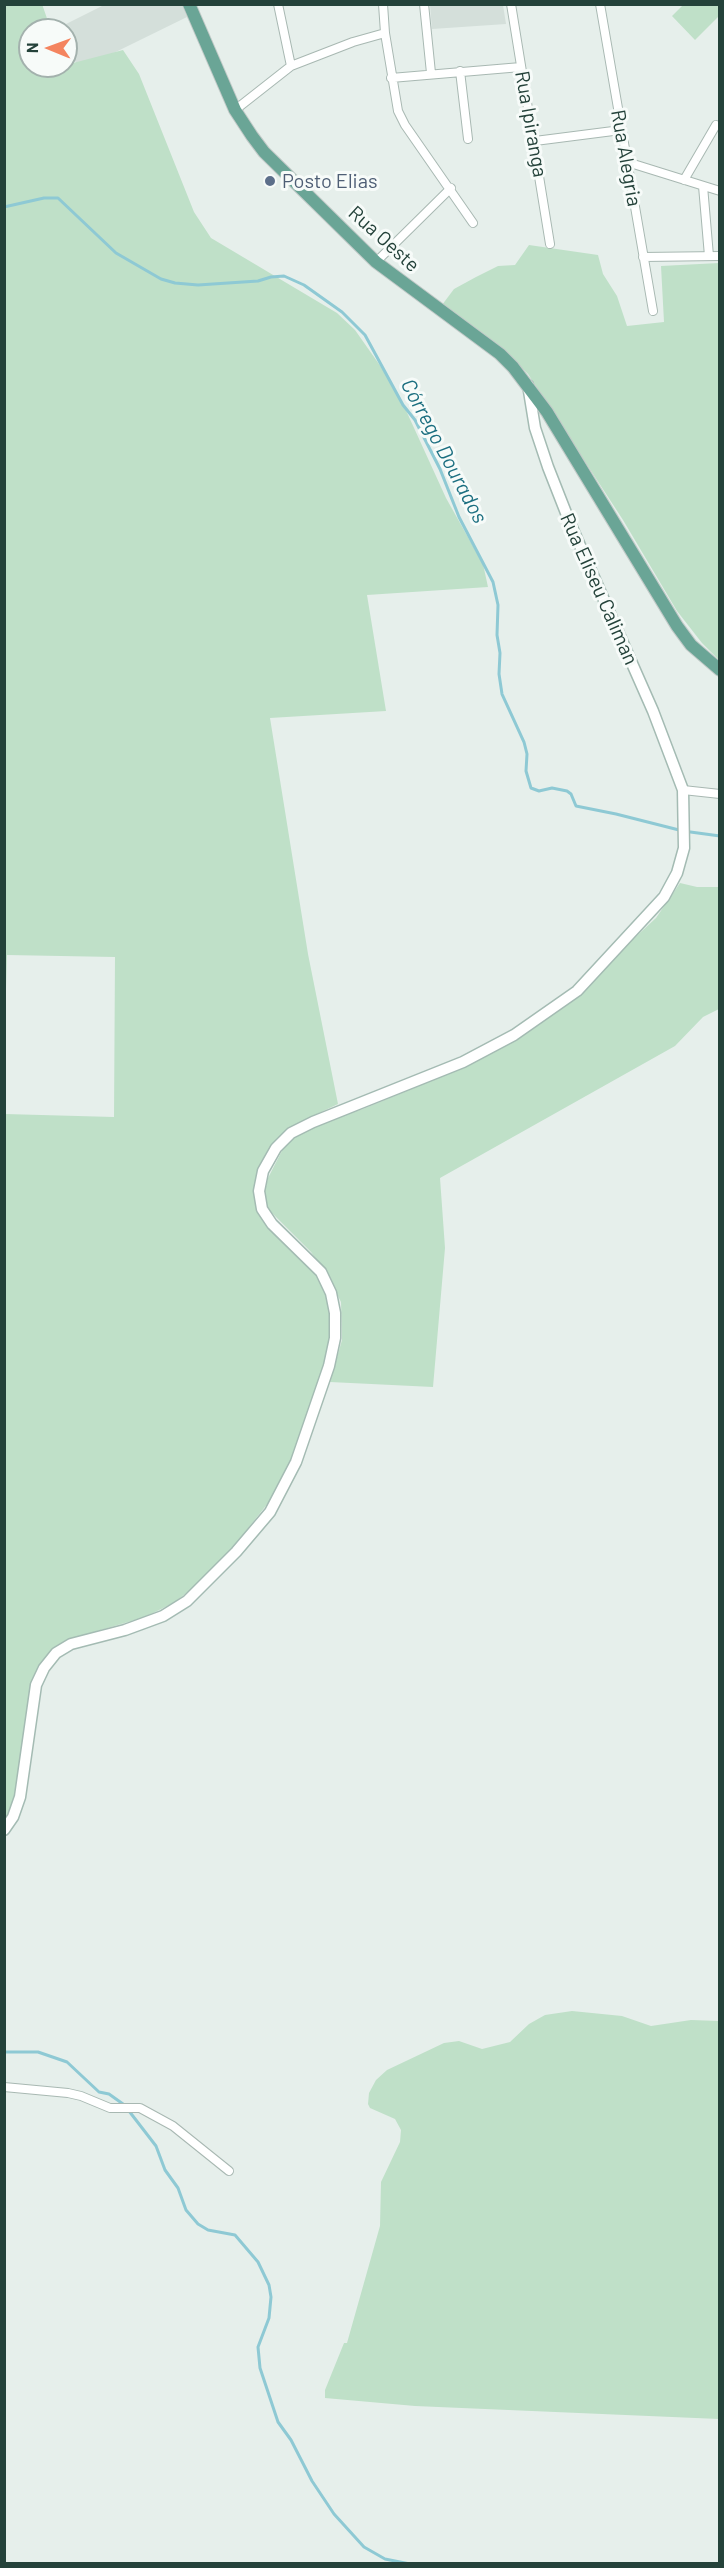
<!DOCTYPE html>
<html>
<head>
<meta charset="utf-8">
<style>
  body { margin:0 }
  #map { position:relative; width:724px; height:2568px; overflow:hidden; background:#e6efeb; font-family:Barlow,sans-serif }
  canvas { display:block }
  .frame { position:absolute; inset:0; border:6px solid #24423a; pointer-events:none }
  .north { position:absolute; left:18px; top:18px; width:60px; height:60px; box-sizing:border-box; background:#f7fbf9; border:2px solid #a3b1ad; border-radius:50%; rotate:271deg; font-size:16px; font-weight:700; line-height:24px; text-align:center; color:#24423a }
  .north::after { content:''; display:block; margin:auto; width:21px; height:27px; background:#f4845f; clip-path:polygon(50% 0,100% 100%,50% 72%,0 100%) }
</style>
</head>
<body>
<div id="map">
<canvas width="724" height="2568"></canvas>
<div class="frame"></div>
<div class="north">N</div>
</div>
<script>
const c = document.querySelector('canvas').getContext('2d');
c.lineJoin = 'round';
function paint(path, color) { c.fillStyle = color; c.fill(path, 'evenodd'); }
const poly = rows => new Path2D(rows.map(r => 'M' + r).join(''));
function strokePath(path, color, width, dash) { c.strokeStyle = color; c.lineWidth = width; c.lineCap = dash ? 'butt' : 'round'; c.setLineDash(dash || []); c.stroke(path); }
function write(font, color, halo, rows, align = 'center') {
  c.font = font + ' Barlow,sans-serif'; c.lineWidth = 6; c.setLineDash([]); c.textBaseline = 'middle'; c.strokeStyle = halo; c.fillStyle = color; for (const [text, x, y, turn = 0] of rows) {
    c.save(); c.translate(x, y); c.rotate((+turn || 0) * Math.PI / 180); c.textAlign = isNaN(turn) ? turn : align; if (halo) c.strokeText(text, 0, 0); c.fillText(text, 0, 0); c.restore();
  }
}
paint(poly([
  [104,5,182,5,187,17,79,70,66,40,66,30,61,30,60,27],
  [430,5,503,5,506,24,432,29]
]), '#d4dfda');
paint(poly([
  [42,4,51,30,30,30,30,66,66,66,66,61,73,63,123,50,139,74,194,212,211,238,337,313,355,330,386,374,404,406,446,498,483,564,488,587,367,595,386,711,270,718,308,954,338,1104,296,1124,275,1142,258,1203,317,1272,327,1291,333,1329,324,1371,291,1463,272,1498,238,1541,201,1581,175,1602,145,1617,70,1639,53,1648,41,1663,35,1679,22,1770,13,1805,5,1821,5,1114,114,1117,115,957,7,955,5,1023,4,5],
  [683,5,719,5,719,16,695,40,672,16],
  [529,245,598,255,603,274,617,296,627,326,664,322,661,266,719,263,719,660,702,643,677,611,623,520,528,374,511,357,442,305,454,289,476,277,498,266,515,265],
  [680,883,697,887,719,887,719,1009,703,1017,675,1046,440,1178,445,1248,433,1387,330,1382,342,1340,341,1302,327,1274,311,1252,268,1209,264,1195,268,1178,288,1139,312,1125,363,1109,433,1080,507,1045,616,955,656,918],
  [572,2011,622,2016,651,2026,691,2020,719,2021,719,2419,415,2406,325,2398,325,2390,344,2343,347,2343,380,2226,381,2182,400,2142,401,2130,395,2119,370,2108,368,2104,369,2093,376,2080,387,2070,444,2043,459,2041,482,2049,510,2042,529,2024,545,2015]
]), '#bfe0c8');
strokePath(poly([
  [4,207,44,198,58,198,116,253,161,279,175,283,198,285,258,281,271,277,284,276,304,285,342,312,365,335,403,405,415,420,440,469,459,517,493,582,498,605,497,635,500,653,499,674,502,694,524,742,527,754,526,771,531,788,539,791,552,788,567,791,571,794,576,806,616,814,683,831,720,836],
  [4,2052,38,2052,67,2062,99,2092,109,2094,123,2104],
  [129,2111,156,2146,165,2170,178,2188,186,2210,198,2224,208,2230,235,2235,258,2262,269,2285,271,2297,269,2318,258,2347,260,2368,278,2422,291,2440,312,2481,334,2514,364,2547,385,2559,410,2564]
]), '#8ec9d4', 3);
const street = poly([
  [278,4,291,66],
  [383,4,385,33,398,111,405,125,473,223],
  [424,4,431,73],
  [511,4,550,244],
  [600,4,653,311],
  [460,71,468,139],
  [391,78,521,67],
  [235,110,291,66,353,42,385,33],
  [535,141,621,130],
  [627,162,720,191],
  [684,180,716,125],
  [703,186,709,256],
  [643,257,720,256],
  [376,262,451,188],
  [683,790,720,794],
  [4,2087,68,2093,81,2096,110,2108,140,2108,173,2126,229,2171]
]);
const secondary = poly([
  [4,1830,13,1817,20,1797,36,1685,44,1668,56,1653,71,1644,125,1630,163,1616,187,1601,236,1552,270,1512,296,1462,329,1366,335,1338,335,1313,331,1293,321,1272,272,1224,262,1209,259,1191,263,1171,276,1148,291,1133,313,1122,463,1062,514,1035,577,991,664,897,677,873,684,848,683,790,653,711,570,523,548,467,535,428,528,385]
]);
const primary = poly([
  [189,4,235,110,252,136,264,152,376,262,500,354,513,367,547,412,677,626,691,645,720,670]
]);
strokePath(street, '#a8b8b2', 10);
strokePath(secondary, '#a4bbb3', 13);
strokePath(primary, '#c2cac8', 14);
strokePath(street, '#fff', 8);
strokePath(secondary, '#fff', 10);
strokePath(primary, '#6aa596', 12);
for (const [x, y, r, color] of [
  [270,181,6,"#5c6f8a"]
]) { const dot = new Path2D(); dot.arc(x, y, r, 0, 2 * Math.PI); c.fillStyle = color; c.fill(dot); strokePath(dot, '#f7fbf9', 2); }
write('20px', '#24423a', '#f7fbf9', [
  ["Rua Ipiranga",531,124,80],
  ["Rua Alegria",626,158,80],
  ["Rua Oeste",384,239,42],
  ["Rua Eliseu Caliman",599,589,66]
]);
write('20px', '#4e5e75', '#f7fbf9', [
  ["Posto Elias",282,181]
], 'left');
write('italic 21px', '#1c6f80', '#f7fbf9', [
  ["Córrego Dourados",444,451,62]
]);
</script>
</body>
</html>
